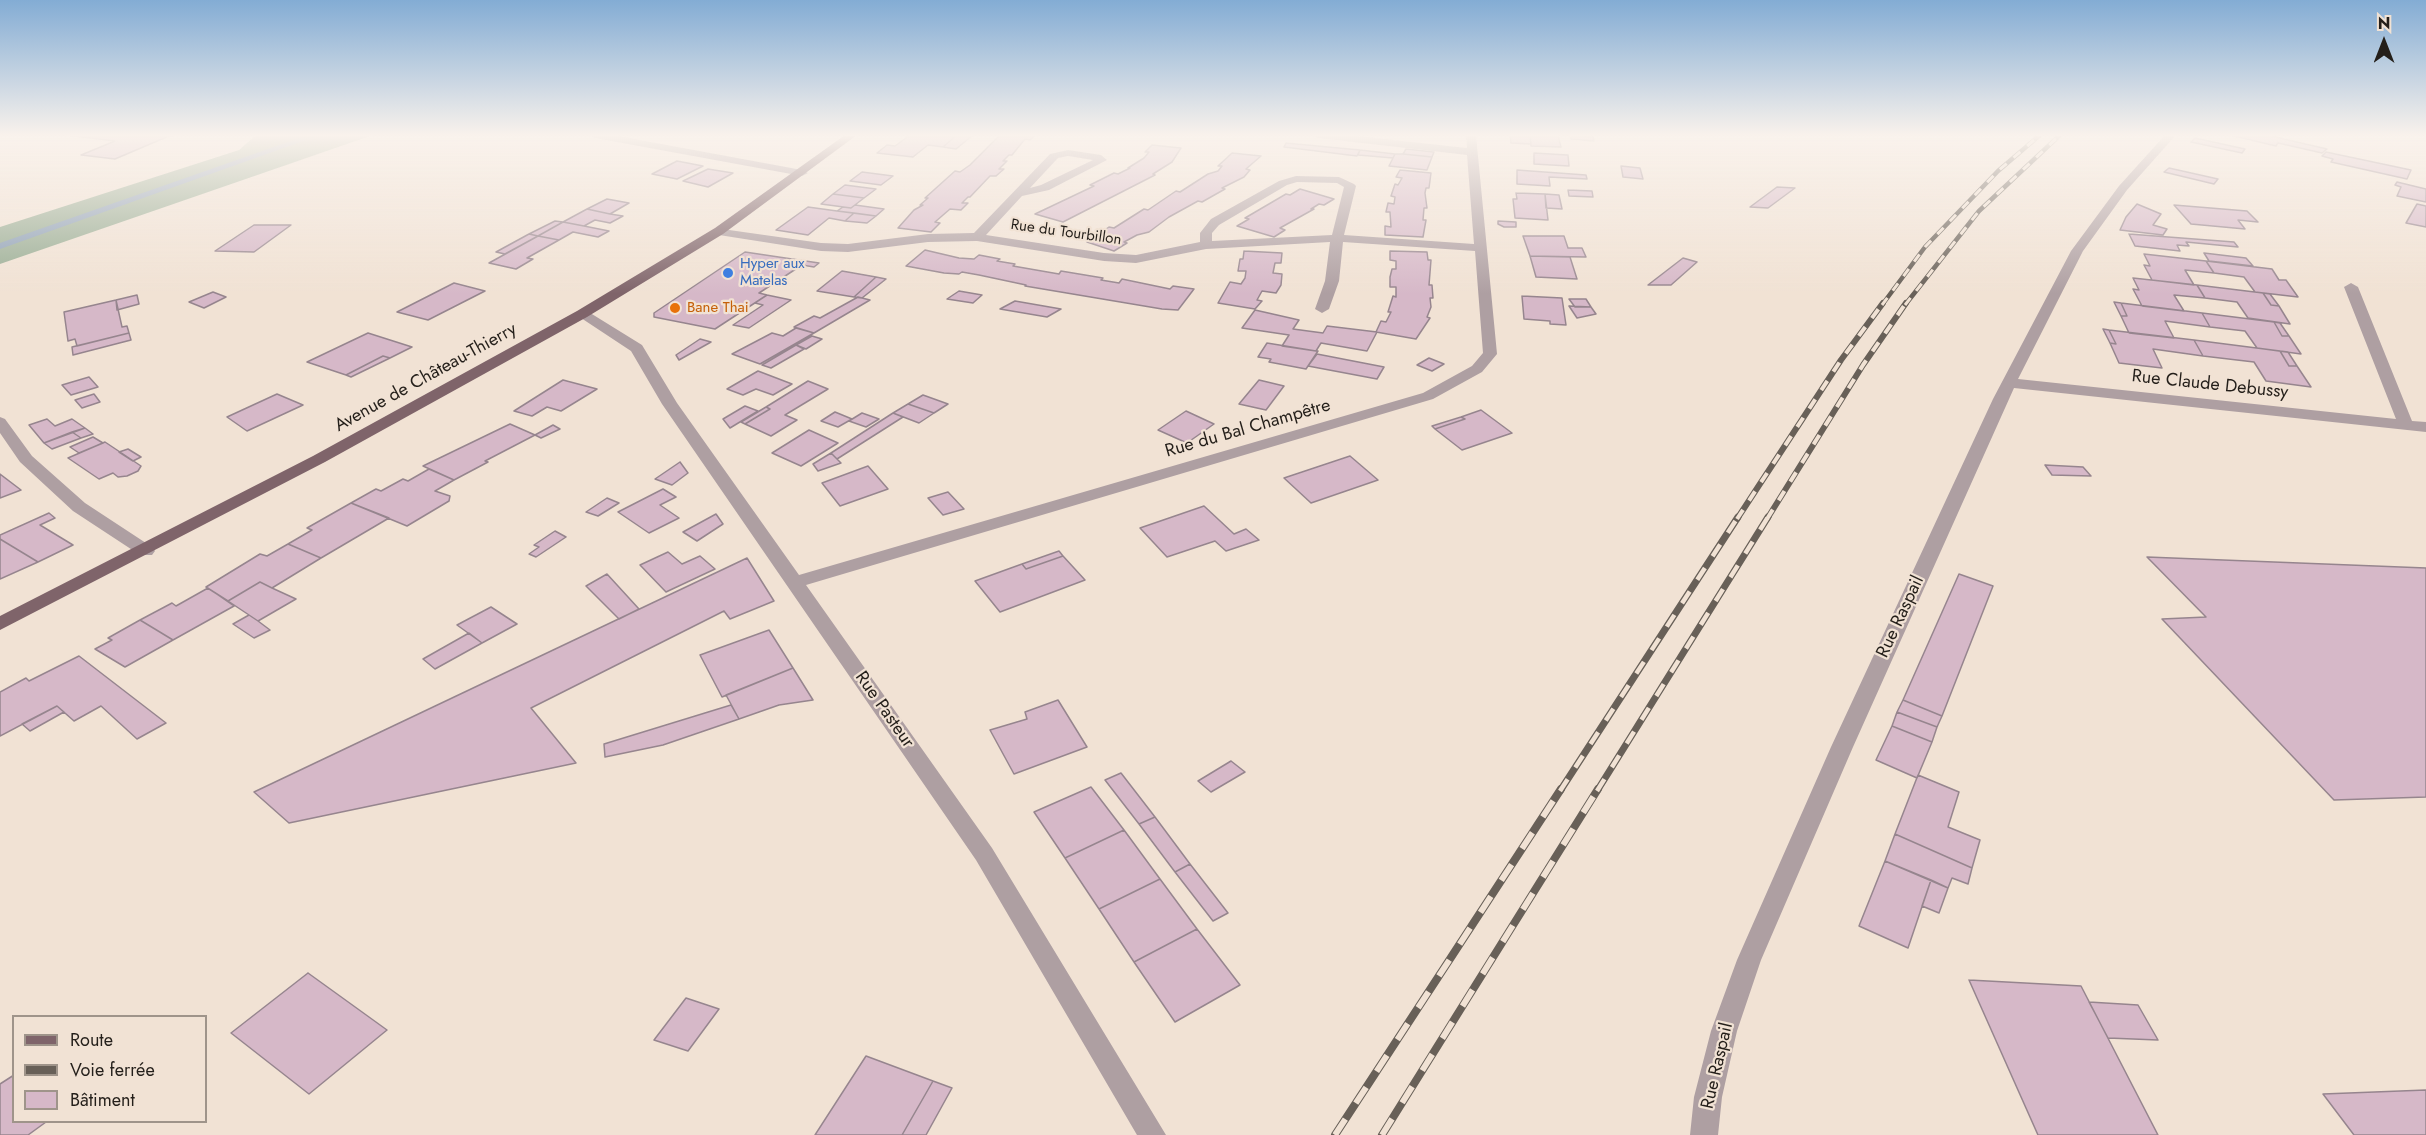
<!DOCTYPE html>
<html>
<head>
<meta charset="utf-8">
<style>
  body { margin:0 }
  #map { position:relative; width:2426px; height:1135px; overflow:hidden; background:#f1e2d4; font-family:Jost,sans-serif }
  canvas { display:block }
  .legend { position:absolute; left:12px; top:1015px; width:195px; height:108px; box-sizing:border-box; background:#f1e2d4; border:2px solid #9f948a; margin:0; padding:8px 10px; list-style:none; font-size:18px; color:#241f1a }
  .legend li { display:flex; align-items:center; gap:12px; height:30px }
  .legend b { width:30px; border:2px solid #9f948a }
  .north { position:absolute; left:2354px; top:12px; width:60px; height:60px; -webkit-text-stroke:4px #f1e2d4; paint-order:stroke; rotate:0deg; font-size:16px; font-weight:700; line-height:24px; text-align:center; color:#241f1a }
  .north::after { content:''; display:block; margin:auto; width:21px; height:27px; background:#241f1a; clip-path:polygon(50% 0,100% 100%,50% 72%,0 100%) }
</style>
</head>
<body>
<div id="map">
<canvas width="2426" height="1135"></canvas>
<ul class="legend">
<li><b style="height:8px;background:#7f646a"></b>Route</li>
<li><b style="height:8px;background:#686058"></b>Voie ferrée</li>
<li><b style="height:16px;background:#d6b8c8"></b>Bâtiment</li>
</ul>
<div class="north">N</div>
</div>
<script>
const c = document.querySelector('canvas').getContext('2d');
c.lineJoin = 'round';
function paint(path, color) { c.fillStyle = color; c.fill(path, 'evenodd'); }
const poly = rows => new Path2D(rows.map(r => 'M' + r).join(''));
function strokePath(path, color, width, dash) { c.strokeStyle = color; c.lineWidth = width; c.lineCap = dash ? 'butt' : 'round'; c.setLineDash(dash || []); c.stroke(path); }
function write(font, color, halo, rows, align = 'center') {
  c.font = font + ' Jost,sans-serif'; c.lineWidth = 4.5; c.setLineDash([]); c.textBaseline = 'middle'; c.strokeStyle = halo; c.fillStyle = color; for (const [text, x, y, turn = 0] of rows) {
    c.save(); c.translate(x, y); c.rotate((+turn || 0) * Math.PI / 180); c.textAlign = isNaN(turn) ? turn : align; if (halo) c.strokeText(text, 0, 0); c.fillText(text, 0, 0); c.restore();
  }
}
paint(poly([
  [256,135,373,135,0,264,0,227,239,150]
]), '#99ad94');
paint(poly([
  [308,135,320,135,0,249,0,243,308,135]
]), '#8b9fb6');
const building = poly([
  [66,135,180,135,169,136,115,159,81,155,115,141,66,135],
  [910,135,957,135,943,147,928,145,913,157,877,153,887,145,895,146,910,135],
  [957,135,972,136,956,149,943,147,957,135],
  [1000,135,1035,135,1030,140,1025,139,1012,155,1009,155,1003,161,1007,161,999,169,1004,169,996,176,990,176,970,197,968,197,962,203,968,203,961,210,950,209,935,222,940,223,931,232,898,228,914,210,923,205,920,205,928,198,925,198,955,171,960,172,970,165,1000,135],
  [1510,135,1530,135,1531,144,1511,143,1510,135],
  [1530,135,1558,135,1561,147,1531,146,1530,135],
  [1571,135,1593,137,1594,141,1571,139,1571,135],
  [2230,135,2267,135,2327,149,2322,153,2278,143,2276,146,2230,135],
  [2195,138,2245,149,2242,153,2191,142,2195,138],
  [1286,143,1360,150,1357,156,1284,147,1286,143],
  [1152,145,1181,148,1172,162,1153,174,1155,175,1063,222,1035,214,1094,186,1090,185,1114,173,1118,174,1130,168,1128,168,1144,158,1149,152,1145,152,1152,145],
  [1406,149,1434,152,1432,157,1403,154,1406,149],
  [1360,150,1395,154,1393,158,1358,155,1360,150],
  [2326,152,2411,170,2407,179,2331,162,2333,159,2322,156,2326,152],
  [1232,153,1261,156,1246,169,1250,170,1244,177,1222,188,1225,189,1202,202,1198,201,1169,217,1149,232,1137,235,1124,242,1127,243,1114,251,1087,242,1109,227,1114,228,1144,209,1148,210,1176,191,1180,192,1208,174,1218,171,1222,166,1218,166,1232,153],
  [1534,153,1568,155,1569,166,1534,164,1534,153],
  [1395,154,1403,154,1432,157,1427,170,1389,166,1395,154],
  [677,161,703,166,677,179,652,174,677,161],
  [1621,166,1640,168,1643,179,1623,177,1621,166],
  [2169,168,2218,179,2214,184,2164,172,2169,168],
  [708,169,733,173,708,187,683,181,708,169],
  [1400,170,1431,173,1429,188,1426,188,1425,193,1427,208,1424,208,1423,220,1426,220,1423,237,1385,235,1385,226,1391,227,1390,212,1386,212,1388,203,1394,204,1395,197,1391,196,1395,184,1398,185,1402,178,1396,177,1400,170],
  [1517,170,1586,175,1587,179,1549,177,1550,186,1517,184,1517,170],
  [862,172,893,176,881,185,850,181,862,172],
  [2397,182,2426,189,2426,202,2397,196,2401,187,2395,185,2397,182],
  [845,185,876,189,864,198,833,194,845,185],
  [1777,187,1795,188,1768,208,1750,207,1777,187],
  [1300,189,1334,199,1324,205,1319,204,1311,209,1314,209,1280,228,1285,230,1274,237,1237,226,1249,219,1245,218,1286,194,1290,195,1300,189],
  [1568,190,1592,191,1593,197,1569,196,1568,190],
  [1516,193,1545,194,1548,220,1515,218,1513,199,1517,199,1516,193],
  [833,194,864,198,851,208,821,204,833,194],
  [1545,194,1559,195,1562,209,1546,208,1545,194],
  [607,199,629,203,610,214,587,209,607,199],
  [2137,204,2161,214,2153,225,2167,229,2163,235,2120,230,2126,217,2137,204],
  [2417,204,2426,206,2426,227,2406,223,2417,204],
  [855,205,884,209,876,216,837,211,843,207,851,208,855,205],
  [2174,205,2247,211,2258,222,2238,220,2245,229,2191,224,2174,205],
  [808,207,837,211,854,213,845,221,829,218,808,235,776,230,808,207],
  [587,209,610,214,623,216,610,223,595,220,584,226,563,222,587,209],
  [854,213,876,216,867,223,845,221,854,213],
  [555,221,563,222,538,236,529,234,555,221],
  [1498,221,1516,222,1516,227,1504,227,1498,224,1498,221],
  [563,222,584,226,609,231,598,237,573,232,559,240,538,236,563,222],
  [254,225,291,225,254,252,215,251,254,225],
  [529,234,538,236,505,254,496,252,529,234],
  [2129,234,2234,242,2238,247,2186,242,2189,246,2177,245,2180,251,2135,246,2129,234],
  [538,236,559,240,527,258,533,259,516,269,489,263,538,236],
  [1523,236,1564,236,1568,248,1582,248,1586,257,1530,256,1523,236],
  [925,250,959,258,974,259,979,255,1000,259,997,261,1015,264,1013,266,1059,274,1061,271,1103,278,1101,280,1119,283,1122,279,1170,289,1173,286,1194,289,1178,310,1162,309,1025,286,1026,285,979,275,962,272,959,274,944,273,906,266,925,250],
  [1244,251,1282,253,1281,263,1275,263,1273,273,1282,274,1281,285,1276,293,1262,291,1257,300,1262,301,1255,309,1218,303,1230,282,1241,284,1245,278,1246,271,1238,271,1240,259,1243,259,1244,251],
  [1390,251,1427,252,1428,260,1431,260,1429,285,1432,285,1433,298,1430,298,1431,307,1427,317,1430,318,1416,339,1376,332,1381,321,1386,322,1391,312,1388,312,1393,296,1396,297,1396,287,1390,287,1390,277,1392,269,1396,269,1396,261,1390,260,1390,251],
  [745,252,819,263,814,267,802,265,759,293,767,295,715,329,654,317,654,313,745,252],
  [2204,253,2246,258,2253,266,2209,261,2204,253],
  [2144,254,2206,261,2214,273,2185,270,2194,285,2152,280,2144,265,2150,266,2144,254],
  [1530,256,1570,257,1577,279,1536,277,1530,256],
  [1683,258,1697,262,1671,285,1648,285,1683,258],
  [2206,261,2272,269,2279,280,2286,280,2298,297,2255,292,2244,277,2214,273,2206,261],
  [842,271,876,277,854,297,817,291,842,271],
  [876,277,886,279,862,298,854,297,876,277],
  [2133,278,2197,285,2205,298,2174,295,2184,311,2142,306,2133,289,2139,290,2133,278],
  [454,283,485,291,428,320,397,312,454,283],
  [2197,285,2263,293,2271,305,2279,306,2290,324,2248,318,2237,302,2205,298,2197,285],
  [959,291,982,295,973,303,947,299,959,291],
  [213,292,226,297,204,308,189,302,213,292],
  [2263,293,2270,294,2279,306,2271,305,2263,293],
  [137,295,139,304,117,310,116,300,137,295],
  [767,295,791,300,749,328,733,325,763,305,755,303,767,295],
  [1522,296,1562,298,1566,325,1550,324,1550,321,1524,319,1522,296],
  [858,297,870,300,814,333,794,327,814,316,820,318,858,297],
  [1569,299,1586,299,1591,307,1575,307,1569,299],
  [116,300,122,327,127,326,129,333,77,346,75,339,68,341,64,312,116,300],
  [1015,301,1061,309,1047,317,1000,309,1015,301],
  [2114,302,2121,303,2127,316,2121,316,2114,302],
  [2121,303,2202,313,2210,327,2165,321,2174,338,2129,333,2121,316,2127,316,2121,303],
  [1569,306,1591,307,1596,314,1577,318,1569,306],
  [1255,310,1299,320,1293,329,1323,333,1327,326,1377,332,1367,351,1321,343,1316,351,1282,346,1289,335,1242,328,1255,310],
  [2202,313,2274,322,2282,336,2289,336,2301,354,2257,348,2245,331,2210,327,2202,313],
  [2274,322,2280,323,2289,336,2282,336,2274,322],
  [796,328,814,333,760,364,732,354,772,333,783,336,796,328],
  [2103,329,2109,330,2116,344,2110,343,2103,329],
  [2109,330,2194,340,2203,356,2153,349,2162,368,2119,363,2110,343,2116,344,2109,330],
  [129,333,131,340,73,355,72,347,129,333],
  [368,333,412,347,390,358,383,356,346,375,307,362,368,333],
  [812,336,822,339,806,349,796,345,812,336],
  [700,339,711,342,679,360,676,355,700,339],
  [2194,340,2280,351,2289,366,2297,366,2311,387,2266,381,2254,362,2203,356,2194,340],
  [1267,343,1316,351,1318,351,1306,369,1269,362,1271,359,1258,357,1267,343],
  [796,345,804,349,771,368,762,365,796,345],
  [2280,351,2288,352,2297,366,2289,366,2280,351],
  [1317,354,1384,367,1377,379,1308,366,1317,354],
  [383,356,390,358,351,377,346,375,383,356],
  [1429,358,1444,364,1432,371,1417,365,1429,358],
  [758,371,792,384,773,395,756,389,743,395,727,389,758,371],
  [89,377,98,387,71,395,62,385,89,377],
  [563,380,597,389,561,411,547,407,532,416,514,411,563,380],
  [1259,380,1284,386,1266,410,1239,404,1259,380],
  [808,381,828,389,785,415,797,420,771,436,745,424,770,409,766,407,808,381],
  [94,394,100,402,82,408,75,400,94,394],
  [277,394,303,405,247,431,227,417,277,394],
  [923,395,948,404,934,413,908,404,923,395],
  [908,404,934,413,919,423,893,413,908,404],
  [745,406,758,411,730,428,723,419,745,406],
  [766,407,770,409,745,424,741,422,766,407],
  [1481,410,1512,433,1462,450,1435,429,1465,419,1461,417,1481,410],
  [1186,411,1214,424,1187,443,1158,430,1186,411],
  [835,412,852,419,838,427,821,421,835,412],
  [862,413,879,419,866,427,849,421,862,413],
  [893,413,903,417,837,459,831,453,893,413],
  [1461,417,1465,419,1435,429,1432,426,1461,417],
  [47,419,55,426,72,419,85,428,44,443,29,425,47,419],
  [510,424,535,435,485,461,488,462,454,480,423,466,510,424],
  [553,425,560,429,541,438,535,435,553,425],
  [85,428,93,434,81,438,72,432,85,428],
  [809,430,838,443,801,466,772,453,809,430],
  [72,432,81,438,52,449,44,443,72,432],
  [93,437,103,443,79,453,70,447,93,437],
  [105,442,141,466,138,471,127,476,118,477,113,473,99,479,68,458,105,442],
  [128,449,141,457,133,461,119,452,128,449],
  [831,453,841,463,818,471,813,464,831,453],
  [1350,456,1378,480,1311,503,1284,478,1350,456],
  [680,462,688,473,672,485,655,479,680,462],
  [2045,465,2083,467,2091,476,2052,475,2045,465],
  [868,466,888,489,840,506,822,483,868,466],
  [429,469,454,480,435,491,450,496,449,501,407,526,351,503,376,489,381,491,403,479,408,481,429,469],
  [0,474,21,490,0,498,0,474],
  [663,489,676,497,660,505,679,518,649,533,618,512,663,489],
  [948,492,964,509,943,515,928,498,948,492],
  [607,498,619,503,598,516,586,512,607,498],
  [351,503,389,518,321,558,288,544,312,530,307,528,351,503],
  [1204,506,1234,534,1246,529,1259,540,1226,551,1215,541,1167,557,1140,528,1204,506],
  [49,513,55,518,40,525,73,545,38,562,0,539,0,535,49,513],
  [716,514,723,524,697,541,683,532,716,514],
  [555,531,566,537,536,557,529,554,539,547,534,545,555,531],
  [0,539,38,562,0,579,0,539],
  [288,544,321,558,272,588,260,582,228,601,206,587,260,554,267,556,288,544],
  [1059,551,1063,556,1026,569,1022,564,1059,551],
  [668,552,682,564,700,556,715,569,666,592,640,565,668,552],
  [1063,556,1085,580,1000,612,975,581,1022,564,1026,569,1063,556],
  [2147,557,2426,568,2426,797,2334,800,2162,619,2206,617,2147,557],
  [747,558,774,601,730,619,724,611,531,708,576,763,289,823,254,792,747,558],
  [607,574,639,609,619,619,586,586,607,574],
  [1959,574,1993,586,1942,716,1903,700,1959,574],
  [260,582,272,588,296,599,258,621,228,601,260,582],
  [208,588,234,606,173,640,140,620,172,603,176,606,208,588],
  [491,607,517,624,482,643,457,625,491,607],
  [249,615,258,621,270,630,254,638,233,624,249,615],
  [140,620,173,640,125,667,95,649,112,640,108,638,140,620],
  [769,630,793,668,722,697,700,655,769,630],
  [469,633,482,643,435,669,423,659,469,633],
  [79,656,166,723,137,739,101,706,74,721,57,706,0,736,0,692,26,678,29,681,79,656],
  [793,668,813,700,779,705,739,719,726,695,793,668],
  [1058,700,1087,747,1014,774,990,730,1027,719,1025,712,1058,700],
  [1903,700,1942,716,1937,727,1897,712,1903,700],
  [731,705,739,719,663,745,605,757,604,744,731,705],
  [57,706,64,712,30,731,22,724,57,706],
  [1897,712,1937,727,1932,742,1892,726,1897,712],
  [1892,726,1932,742,1917,778,1876,760,1892,726],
  [1231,761,1245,772,1211,792,1198,781,1231,761],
  [1121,773,1155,817,1139,824,1105,780,1121,773],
  [1918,775,1959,792,1948,827,1980,840,1972,868,1895,834,1918,775],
  [1091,787,1124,830,1065,858,1034,812,1091,787],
  [1155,817,1190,864,1175,872,1139,824,1155,817],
  [1124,830,1160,879,1099,909,1065,858,1124,830],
  [1895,834,1972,868,1968,884,1952,878,1948,888,1885,861,1895,834],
  [1885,861,1931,880,1908,948,1859,926,1885,861],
  [1190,864,1228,913,1213,921,1175,872,1190,864],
  [1160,879,1197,929,1134,962,1099,909,1160,879],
  [1931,880,1948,888,1939,913,1922,906,1931,880],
  [1197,929,1240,985,1175,1022,1134,962,1197,929],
  [308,973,387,1030,309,1094,231,1033,308,973],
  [1969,980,2081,986,2158,1135,2038,1135,1969,980],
  [686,998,719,1009,688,1051,654,1040,686,998],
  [2089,1002,2138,1005,2158,1040,2108,1038,2089,1002],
  [866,1056,933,1081,902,1135,815,1135,866,1056],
  [14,1075,14,1122,46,1122,28,1135,0,1135,0,1084,14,1075],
  [933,1081,952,1088,926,1135,902,1135,933,1081],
  [2426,1090,2426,1135,2354,1135,2323,1094,2426,1090]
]);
paint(building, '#d6b8c8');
strokePath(building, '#96858e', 1.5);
paint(poly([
  [590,135,613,135,802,170,808,173,802,176,595,138,590,135],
  [1313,135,1348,135,1467,148,1466,135,1476,135,1497,354,1482,372,1433,399,806,585,992,848,1166,1135,1137,1135,976,860,662,404,631,351,575,314,582,310,587,311,642,345,677,403,799,575,1423,393,1472,366,1483,353,1475,251,1343,242,1339,281,1329,309,1322,313,1315,309,1325,281,1330,242,1206,249,1136,263,1104,261,977,241,928,242,848,252,821,251,719,235,715,234,715,228,821,243,848,244,928,234,974,233,1050,154,1068,150,1101,155,1107,160,1049,190,1022,196,986,235,1104,253,1136,255,1200,242,1200,233,1211,219,1279,181,1296,176,1339,177,1354,184,1356,186,1344,235,1474,244,1467,155,1318,138,1313,135],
  [1068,156,1093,160,1041,185,1030,188,1058,158,1068,156],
  [1297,182,1337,183,1344,187,1332,235,1212,241,1212,233,1219,225,1287,185,1297,182],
  [2165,135,2176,135,2127,190,2083,251,2018,379,2396,419,2344,287,2351,283,2358,287,2412,421,2426,422,2426,432,2014,388,1853,747,1761,960,1737,1031,1722,1097,1718,1135,1690,1135,1694,1097,1711,1031,1737,960,1831,747,1993,399,2071,251,2119,186,2165,135],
  [0,417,5,419,32,456,85,503,152,547,155,551,152,555,140,555,73,511,20,462,0,433,0,417]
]), '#ae9fa2');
paint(poly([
  [845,135,857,135,723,234,587,317,325,462,0,630,0,616,313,456,577,311,715,228,845,135]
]), '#7f646a');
const railFar3 = poly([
  [1882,305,1925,247,1998,171,2040,135],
  [1905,305,1979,211,2060,135]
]);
const railFar2 = poly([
  [1737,519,1841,360,1883,303],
  [1767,519,1863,365,1906,303]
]);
const railFar1 = poly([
  [1560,791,1738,517],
  [1597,791,1768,517]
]);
const rail = poly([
  [1335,1135,1561,789],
  [1382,1135,1598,789]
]);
strokePath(railFar3, '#686058', 4.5);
strokePath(railFar2, '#686058', 6);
strokePath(railFar1, '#686058', 7);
strokePath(rail, '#686058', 8);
strokePath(railFar3, '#f1e2d4', 3, [9]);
strokePath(railFar2, '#f1e2d4', 4, [11]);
strokePath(railFar1, '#f1e2d4', 4.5, [14]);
strokePath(rail, '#f1e2d4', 6, [19]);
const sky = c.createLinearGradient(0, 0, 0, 294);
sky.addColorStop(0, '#83acd4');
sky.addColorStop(0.46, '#f9f2ec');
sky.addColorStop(1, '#f9f2ec00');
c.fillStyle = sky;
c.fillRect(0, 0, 2426, 294);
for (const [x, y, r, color] of [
  [728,273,6,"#3f7fe0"],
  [675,308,6,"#e8710a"]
]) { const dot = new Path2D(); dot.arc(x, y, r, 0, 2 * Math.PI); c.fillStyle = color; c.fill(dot); strokePath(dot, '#f1e2d4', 2); }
write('15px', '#241f1a', '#f1e2d4', [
  ["Rue du Tourbillon",1066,233,8]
]);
write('15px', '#366cbe', '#f1e2d4', [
  ["Hyper aux",740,264],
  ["Matelas",740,281]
], 'left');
write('15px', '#c56008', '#f1e2d4', [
  ["Bane Thai",687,308]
], 'left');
write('18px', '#241f1a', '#f1e2d4', [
  ["Avenue de Château-Thierry",426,378,-29],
  ["Rue Claude Debussy",2210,385,6],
  ["Rue du Bal Champêtre",1248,429,-16],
  ["Rue Raspail",1901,617,-65],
  ["Rue Pasteur",884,710,55],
  ["Rue Raspail",1718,1066,-77]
]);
</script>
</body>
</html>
